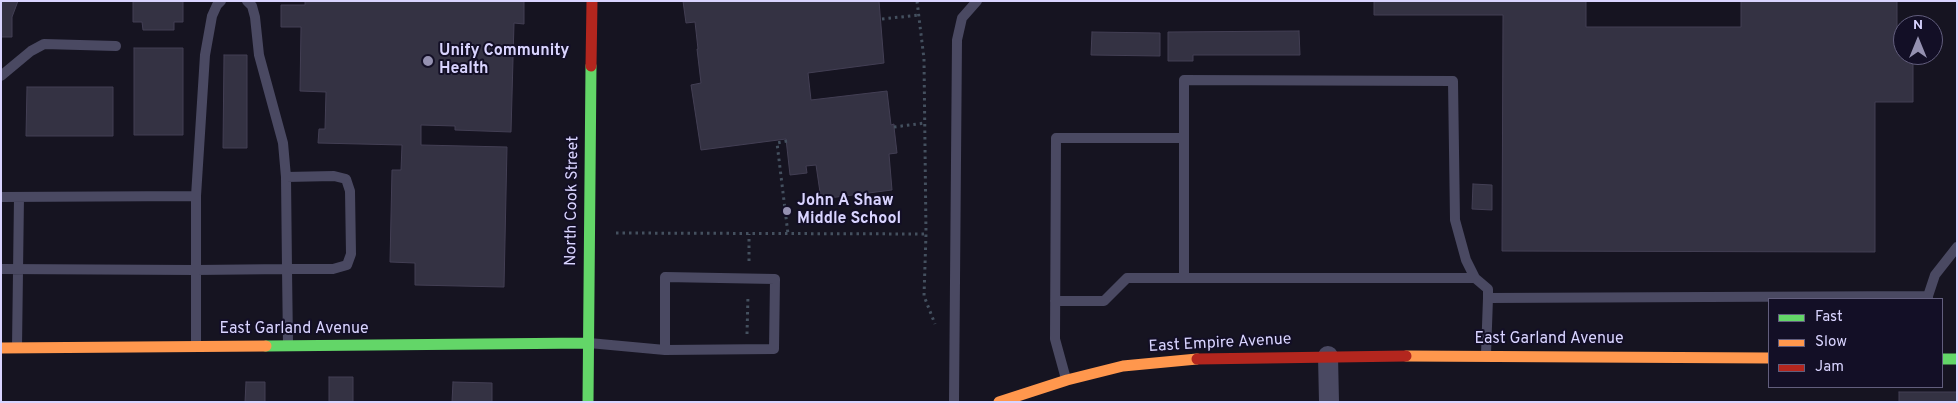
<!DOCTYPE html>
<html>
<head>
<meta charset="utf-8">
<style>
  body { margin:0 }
  #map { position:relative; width:1958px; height:403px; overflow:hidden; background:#161421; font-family:Overpass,sans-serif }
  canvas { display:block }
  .frame { position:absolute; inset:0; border:2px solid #d9d4ff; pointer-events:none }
  .legend { position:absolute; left:1768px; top:298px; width:175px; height:90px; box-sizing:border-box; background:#130f26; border:1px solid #625e7d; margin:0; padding:6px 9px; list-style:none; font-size:15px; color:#d9d4ff }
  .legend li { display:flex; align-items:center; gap:10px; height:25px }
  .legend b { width:25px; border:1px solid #625e7d }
  .north { position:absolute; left:1893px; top:15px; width:50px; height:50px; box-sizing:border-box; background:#130f26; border:1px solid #625e7d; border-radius:50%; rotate:0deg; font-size:14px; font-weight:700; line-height:20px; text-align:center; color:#d9d4ff }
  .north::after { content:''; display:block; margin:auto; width:18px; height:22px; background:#9591b1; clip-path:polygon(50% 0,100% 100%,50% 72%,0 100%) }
</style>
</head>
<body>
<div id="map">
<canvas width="1958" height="403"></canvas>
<div class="frame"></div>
<ul class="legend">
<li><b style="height:6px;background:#63d668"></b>Fast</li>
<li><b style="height:6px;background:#ff974d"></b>Slow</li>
<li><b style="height:6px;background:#b3261e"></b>Jam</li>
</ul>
<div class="north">N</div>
</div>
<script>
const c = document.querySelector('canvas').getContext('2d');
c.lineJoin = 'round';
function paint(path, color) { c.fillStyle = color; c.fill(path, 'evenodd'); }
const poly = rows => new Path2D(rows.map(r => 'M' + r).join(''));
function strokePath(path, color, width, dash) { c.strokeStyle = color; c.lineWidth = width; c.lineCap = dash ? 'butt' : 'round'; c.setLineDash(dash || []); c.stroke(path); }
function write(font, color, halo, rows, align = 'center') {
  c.font = font + ' Overpass,sans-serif'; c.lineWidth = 4; c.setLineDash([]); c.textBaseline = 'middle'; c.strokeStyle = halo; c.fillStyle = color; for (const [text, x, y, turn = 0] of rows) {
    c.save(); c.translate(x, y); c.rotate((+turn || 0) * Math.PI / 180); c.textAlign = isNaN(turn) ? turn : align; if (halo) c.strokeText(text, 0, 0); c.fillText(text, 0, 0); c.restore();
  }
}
const building = poly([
  [1,1,18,1,12,17,12,37,1,37,1,1],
  [133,1,183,1,183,22,174,22,174,30,143,30,142,22,133,22,133,1],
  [305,1,524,1,524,24,514,23,511,132,455,130,455,126,421,125,421,145,507,147,504,287,415,285,415,263,390,262,392,170,401,170,402,145,318,143,319,129,325,129,326,92,300,91,301,27,281,27,281,5,305,5,305,1],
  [683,1,879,1,884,63,808,73,811,100,887,91,891,125,894,124,894,127,897,153,889,154,892,190,821,199,816,165,806,166,807,173,790,175,786,139,701,150,691,85,701,83,697,49,698,49,695,22,686,23,683,1],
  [1374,1,1586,1,1586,27,1741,27,1741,1,1897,1,1897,27,1903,27,1903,55,1913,55,1913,102,1875,102,1875,252,1502,251,1503,15,1374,15,1374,1],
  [1299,31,1300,55,1193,55,1193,61,1168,61,1168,32,1299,31],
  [1092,32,1160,33,1160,56,1091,55,1092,32],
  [134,48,183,48,183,135,134,135,134,48],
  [224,55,247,55,247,148,223,148,224,55],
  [27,87,113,87,113,136,26,136,27,87],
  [1473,184,1492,185,1492,210,1472,209,1473,184],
  [329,377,353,377,353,402,329,402,329,377],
  [246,382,265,382,265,402,245,402,246,382],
  [453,382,492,383,492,402,452,402,453,382],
  [1899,392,1957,392,1957,402,1899,402,1899,392]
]);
paint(building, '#343243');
strokePath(building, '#433f54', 1);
strokePath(poly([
  [917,1,924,59,926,234,924,296,935,324],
  [882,19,919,15],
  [894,127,925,123],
  [787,141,777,143,788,234],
  [616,233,926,234],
  [749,261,749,234],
  [747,334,748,295]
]), '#44505f', 3, [2.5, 4]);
strokePath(poly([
  [247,1,252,6,255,17,259,55,283,143,286,177],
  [1,76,31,51,44,44,116,46],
  [196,196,205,55,212,16,217,5,221,1],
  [1,197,196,196,196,345],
  [1,269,196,270,287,269,333,269,347,265,351,254,350,191,346,179,334,176,286,177,287,269,288,344],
  [1475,278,1184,278,1184,80,1453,81,1455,220,1466,260,1475,278,1488,289,1488,298],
  [1928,296,1935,275,1957,247],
  [1055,301,1104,301,1127,278,1184,278],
  [589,343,665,350,774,349,775,279,665,277,665,350],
  [17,347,19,197],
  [1486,354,1488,298,1928,296,1928,299],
  [1066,379,1055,339,1056,138,1184,138],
  [954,402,957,40,962,18,977,1]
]), '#4a4962', 10);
strokePath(poly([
  [1328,356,1329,402]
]), '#4a4962', 20);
strokePath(poly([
  [266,346,588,343],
  [1942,359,1957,359],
  [588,402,591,66]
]), '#63d668', 11);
strokePath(poly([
  [1,348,266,346],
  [1406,356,1769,358],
  [999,402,1067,380,1123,366,1197,359]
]), '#ff974d', 11);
strokePath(poly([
  [591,66,592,1],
  [1197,359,1406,356]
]), '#b3261e', 11);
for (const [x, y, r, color] of [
  [428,61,6,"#9591b1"],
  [787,211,5,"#9591b1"]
]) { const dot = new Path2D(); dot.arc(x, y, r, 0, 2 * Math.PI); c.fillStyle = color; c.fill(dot); strokePath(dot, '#130f26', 2); }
write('bold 16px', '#d9d4ff', '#130f26', [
  ["Unify Community",439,52],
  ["Health",439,70],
  ["John A Shaw",797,202],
  ["Middle School",797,220]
], 'left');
write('16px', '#d9d4ff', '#130f26', [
  ["North Cook Street",573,201,-89],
  ["East Garland Avenue",294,330],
  ["East Garland Avenue",1549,340],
  ["East Empire Avenue",1220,344,-3]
]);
</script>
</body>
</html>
